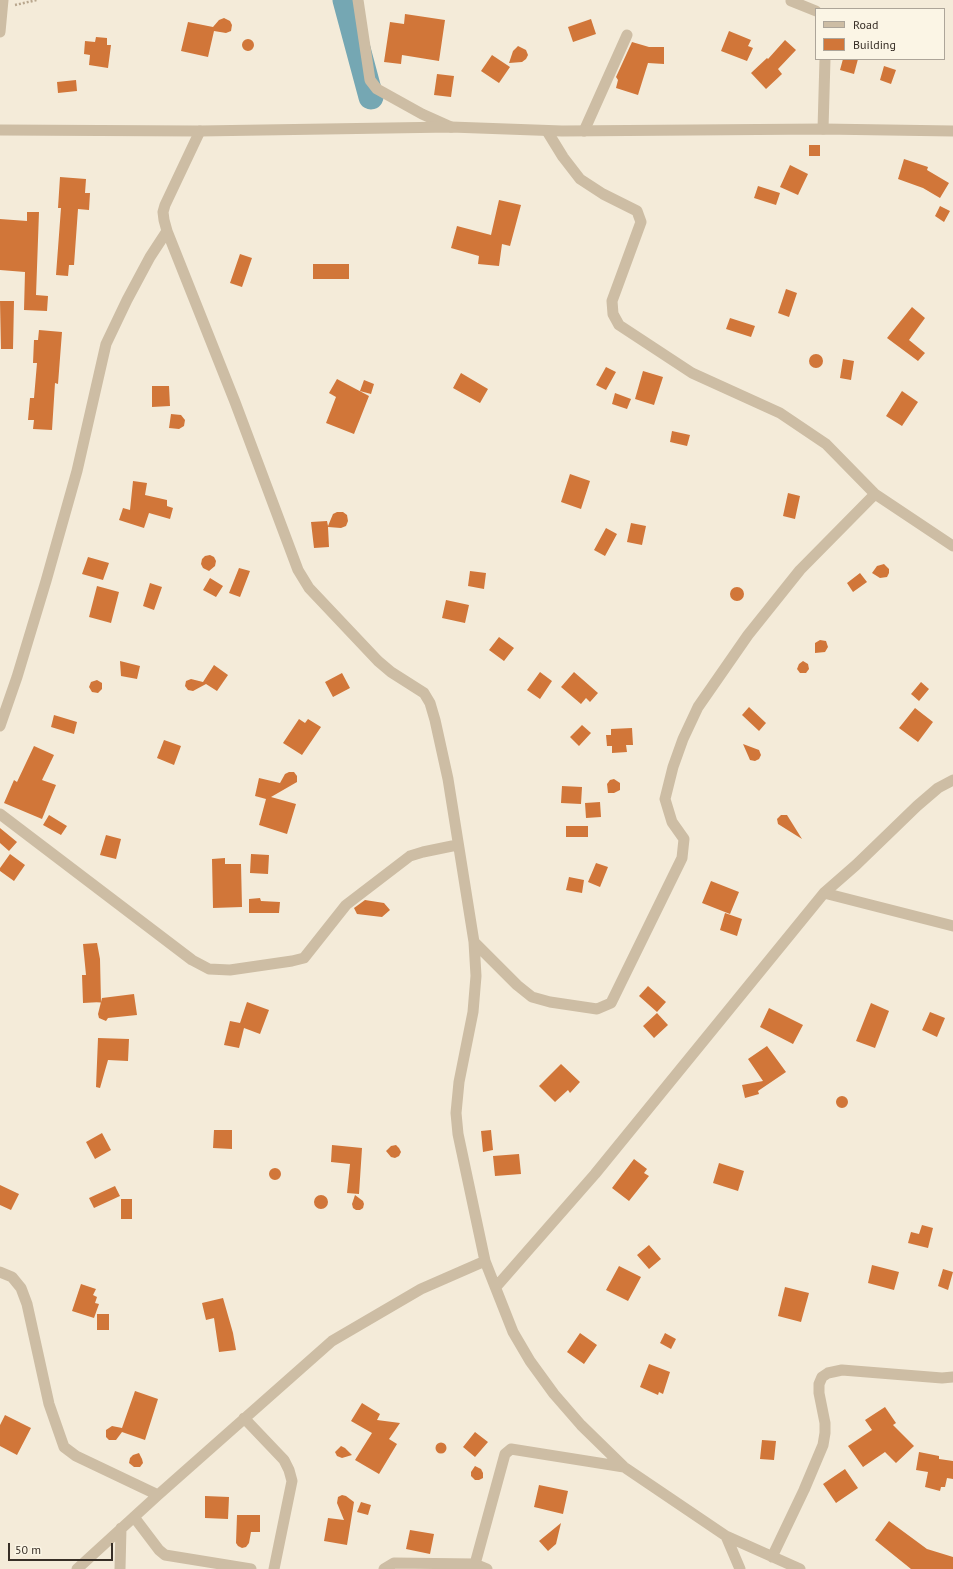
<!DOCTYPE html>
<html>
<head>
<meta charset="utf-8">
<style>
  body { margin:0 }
  #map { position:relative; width:953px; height:1569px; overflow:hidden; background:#f4ebd9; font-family:"PT Sans",sans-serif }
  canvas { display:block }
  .legend { position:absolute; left:815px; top:8px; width:130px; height:52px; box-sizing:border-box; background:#fbf5e5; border:1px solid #ada599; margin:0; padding:5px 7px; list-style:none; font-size:12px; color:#372e26 }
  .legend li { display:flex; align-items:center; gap:8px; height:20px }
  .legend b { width:20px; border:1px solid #ada599 }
  .scale { position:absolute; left:8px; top:1543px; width:105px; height:18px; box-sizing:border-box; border:2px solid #372e26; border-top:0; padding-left:5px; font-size:12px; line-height:14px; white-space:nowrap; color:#372e26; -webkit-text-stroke:3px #fbf5e5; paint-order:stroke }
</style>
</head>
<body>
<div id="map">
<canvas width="953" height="1569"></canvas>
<ul class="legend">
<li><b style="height:5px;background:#cdbda4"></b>Road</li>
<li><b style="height:11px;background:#d17639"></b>Building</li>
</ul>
<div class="scale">50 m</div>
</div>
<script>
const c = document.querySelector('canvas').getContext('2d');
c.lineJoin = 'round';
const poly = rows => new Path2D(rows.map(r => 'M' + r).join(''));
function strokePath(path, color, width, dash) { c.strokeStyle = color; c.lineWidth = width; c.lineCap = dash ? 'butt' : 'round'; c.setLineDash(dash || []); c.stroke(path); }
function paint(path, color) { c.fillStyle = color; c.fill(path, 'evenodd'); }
strokePath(poly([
  [345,0,371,97]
]), '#75a7b3', 25);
paint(poly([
  [405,14,445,20,439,61,402,55,401,64,384,62,390,22,404,24],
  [224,18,230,21,232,25,231,31,226,33,214,31,208,57,181,51,188,22,213,27,219,20],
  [591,19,596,34,573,42,568,27],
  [729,31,751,40,748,46,753,48,747,61,721,51],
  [96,37,107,38,107,45,111,45,108,68,89,65,90,55,84,54,85,41,95,42],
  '242 45a6 6 0 1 1 12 0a6 6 0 1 1-12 0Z',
  [785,40,796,50,778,69,782,74,766,89,751,73,767,58,768,59],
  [632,42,649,47,664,47,664,64,648,63,638,95,616,88,618,80,616,77],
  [518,46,526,50,528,55,526,59,522,62,509,63,513,51],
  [492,55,510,67,499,83,481,71],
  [843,59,858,59,854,74,840,70],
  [884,66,896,70,891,84,880,80],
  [437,74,454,76,451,97,434,95],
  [76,80,77,91,58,93,57,82],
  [809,145,820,145,820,156,809,156],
  [904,159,928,167,927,170,949,183,940,198,923,188,898,179],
  [790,165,808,174,798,195,780,187],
  [60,177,86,179,85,193,90,193,89,210,78,209,74,265,69,265,68,276,56,275,61,208,58,208],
  [758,186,780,193,776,205,754,198],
  [499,200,521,205,510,246,502,244,499,266,478,264,479,256,451,248,457,226,491,235],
  [940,206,950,211,944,222,935,216],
  [27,212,39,212,36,295,48,296,47,311,24,310,25,272,0,270,0,219,27,221],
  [240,254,252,258,242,287,230,283],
  [313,264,349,264,349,279,313,279],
  [786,289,797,293,789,317,778,313],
  [0,301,14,301,13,349,1,349],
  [912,307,925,318,909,340,925,353,918,361,887,338],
  [730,318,755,326,751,337,726,329],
  [39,330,62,332,58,384,55,383,52,430,33,429,34,420,28,420,30,398,34,398,37,363,33,363,34,340,38,340],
  '809 361a7 7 0 1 1 14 0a7 7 0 1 1-14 0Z',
  [843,359,854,361,851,380,840,378],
  [606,367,616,372,606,390,596,385],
  [643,371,663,377,654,405,635,399],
  [461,373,488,389,480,403,453,388],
  [337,379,369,396,354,434,326,423,336,397,329,393],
  [364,380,374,384,371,394,360,391],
  [152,386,169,386,170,406,152,407],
  [902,391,918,402,902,426,886,416],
  [615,393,631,399,627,409,612,404],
  [171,414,181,415,185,420,184,426,179,429,169,428],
  [672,431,690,435,687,446,670,442],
  [570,474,590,481,581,509,561,502],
  [133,481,147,483,145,495,167,500,167,506,173,508,170,519,149,513,144,528,119,520,123,508,130,510],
  [788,493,800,496,795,519,783,516],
  [337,512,343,512,347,515,348,521,346,526,341,528,328,527,329,547,314,548,311,522,327,521,328,526,333,514],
  [631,523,646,526,642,545,627,542],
  [606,528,617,534,605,556,594,550],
  [210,555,214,557,216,561,215,566,209,571,203,568,201,564,202,559,205,556],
  [88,557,109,563,103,580,82,574],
  [884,564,889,569,889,573,887,577,880,578,872,573,877,566],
  [239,568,250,571,240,597,229,593],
  [470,571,486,573,484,589,468,586],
  [860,573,867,582,853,592,847,583],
  [210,578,223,586,216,597,203,590],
  [150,583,162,587,154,610,143,606],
  [97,586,119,592,111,623,89,617],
  '730 594a7 7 0 1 1 14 0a7 7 0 1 1-14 0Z',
  [446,600,469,605,465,623,442,618],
  [499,637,514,648,504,661,489,650],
  [820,640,826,641,828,647,825,652,815,653,815,643],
  [120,661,140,666,137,679,121,676],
  [803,661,808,664,809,669,806,673,800,673,797,669,799,664],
  [214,665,228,675,217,691,206,684,193,691,188,690,185,686,186,681,191,679,203,682],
  [540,672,552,681,540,699,527,690],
  [574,672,598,693,590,702,586,698,581,704,561,687],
  [342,673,350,688,333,697,325,682],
  [97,680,102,683,102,689,98,693,92,692,89,687,91,682],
  [921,682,929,689,919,701,911,694],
  [749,707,766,723,759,731,742,715],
  [915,708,933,722,918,742,899,728],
  [54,715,77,722,74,734,51,727],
  [299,719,305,723,308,719,321,727,302,755,283,743],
  [582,725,591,733,579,746,570,737],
  [632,728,633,745,626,745,627,752,612,753,612,746,607,746,606,735,611,735,611,729],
  [164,740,181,746,174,765,157,758],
  [743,744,759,750,761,755,759,759,755,761,750,760],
  [34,746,54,755,42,780,56,785,42,819,4,803,14,780,17,782],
  [289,772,294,772,297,776,297,782,271,797,296,804,287,834,259,825,266,799,255,796,259,778,280,783,285,774],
  [614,779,620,783,620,790,614,793,608,793,607,784,610,780],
  [562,786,582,787,581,804,561,803],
  [600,802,601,817,586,818,585,803],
  [49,815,67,826,61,835,43,825],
  [781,815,787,815,802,839,778,824,777,819],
  [566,826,588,826,588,837,566,837],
  [0,828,17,842,9,851,0,843],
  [106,835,121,839,116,859,100,855],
  [10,854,25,865,14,881,0,871,0,868],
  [251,854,269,855,268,874,250,873],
  [225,858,225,864,241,864,242,907,213,908,212,859],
  [596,863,608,867,600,887,588,882],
  [569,877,584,880,582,893,566,890],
  [711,881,739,892,730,914,702,903],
  [260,898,261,901,280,902,279,913,249,913,249,899],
  [365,900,384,903,390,910,382,917,357,914,354,908],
  [725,913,742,919,737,936,720,930],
  [97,943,100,959,101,1002,83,1003,82,975,86,975,83,944],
  [648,986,666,1002,657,1012,639,996],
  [134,994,137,1015,108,1018,106,1021,99,1018,98,1014,102,998],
  [247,1002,269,1010,260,1034,244,1028,239,1048,224,1045,230,1021,240,1023],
  [871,1003,889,1011,875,1048,856,1041],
  [769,1008,803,1025,793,1044,760,1027],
  [930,1012,945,1018,937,1037,922,1030],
  [657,1013,668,1025,654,1038,643,1026],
  [98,1038,129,1039,128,1061,108,1060,100,1088,96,1087],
  [767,1046,786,1072,758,1091,759,1094,745,1098,742,1085,763,1081,748,1059],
  [561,1064,580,1082,570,1093,568,1090,555,1102,539,1086],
  '836 1102a6 6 0 1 1 12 0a6 6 0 1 1-12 0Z',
  [214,1130,232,1130,232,1149,213,1148],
  [491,1130,493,1150,483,1152,481,1131],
  [102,1133,111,1150,95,1159,86,1142],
  [332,1145,362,1148,359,1194,347,1193,350,1164,331,1162],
  [396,1145,399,1148,401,1152,399,1156,395,1158,391,1157,386,1151,391,1146],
  [519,1154,521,1174,495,1176,493,1156],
  [634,1159,647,1169,644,1173,649,1176,629,1201,612,1188],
  [719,1163,744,1171,738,1191,713,1183],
  '269 1174a6 6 0 1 1 12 0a6 6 0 1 1-12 0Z',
  [0,1185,19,1194,11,1210,0,1205],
  [115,1186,120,1196,94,1208,89,1198],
  [355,1195,363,1201,364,1204,363,1208,360,1210,356,1210,353,1208,352,1204],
  '314 1202a7 7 0 1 1 14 0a7 7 0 1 1-14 0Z',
  [121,1199,132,1199,132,1219,121,1219],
  [922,1225,933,1228,928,1248,908,1243,911,1232,919,1234],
  [649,1245,661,1259,649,1269,637,1255],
  [872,1265,899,1272,894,1290,868,1283],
  [619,1266,641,1277,628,1301,606,1290],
  [943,1269,953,1272,948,1290,938,1286],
  [81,1284,96,1289,93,1295,97,1297,95,1303,99,1304,94,1318,72,1311],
  [785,1287,809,1293,801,1322,778,1316],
  [223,1298,233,1333,236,1350,219,1352,214,1318,206,1320,202,1303],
  [97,1314,109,1314,109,1330,97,1330],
  [580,1333,597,1345,584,1364,567,1352],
  [665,1333,676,1339,671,1349,660,1343],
  [649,1364,670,1372,663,1394,659,1392,658,1395,640,1387],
  [135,1391,158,1399,145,1440,122,1432,116,1440,109,1440,106,1437,106,1430,112,1426,122,1428],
  [362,1403,380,1414,377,1420,400,1423,389,1439,397,1444,379,1474,355,1460,372,1433,351,1421],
  [885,1407,896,1423,893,1425,914,1446,896,1463,885,1452,863,1467,848,1446,872,1430,865,1420],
  [5,1415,31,1428,17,1455,0,1446,0,1425],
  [475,1432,488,1442,475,1457,463,1447],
  [762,1440,776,1441,774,1460,760,1459],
  '435.5 1448a5.5 5.5 0 1 1 11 0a5.5 5.5 0 1 1-11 0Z',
  [341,1446,345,1448,352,1455,342,1458,337,1456,335,1452],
  [919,1452,939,1456,939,1459,953,1461,953,1479,947,1478,945,1487,941,1487,940,1491,925,1487,928,1472,916,1470],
  [139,1453,142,1459,143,1463,140,1467,134,1467,129,1463,130,1458,133,1455],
  [475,1466,481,1469,483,1473,483,1478,479,1480,475,1480,471,1476,471,1472],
  [845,1469,858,1488,836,1503,823,1484],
  [539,1485,568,1491,563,1514,534,1507],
  [342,1495,346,1496,354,1502,347,1545,324,1541,328,1518,344,1520,337,1503,338,1497],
  [205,1496,229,1497,228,1519,205,1518],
  [361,1502,371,1505,368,1515,357,1512],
  [237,1515,260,1515,260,1532,251,1532,249,1543,246,1547,242,1548,238,1546,236,1543],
  [889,1521,927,1549,953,1557,953,1569,911,1569,875,1540],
  [561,1523,556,1544,548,1551,539,1541],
  [410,1530,434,1534,430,1554,406,1549]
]), '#d17639');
strokePath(poly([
  [15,5,37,0]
]), '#b9a78e', 2.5, [2, 2]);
strokePath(poly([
  [358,0,370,80,377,89,422,114,451,127],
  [791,1,816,11],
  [0,32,3,0],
  [823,129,825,59],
  [200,131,165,205,163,212,164,220,167,231,235,402,298,570,309,588,378,661,391,672,424,693,430,703,435,720,448,779,474,942,476,976,473,1012,459,1082,456,1113,458,1134,485,1261,513,1332,530,1361,554,1394,581,1425,624,1467,726,1536,800,1569],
  [547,131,563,157,580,179,603,194,637,211,641,222,612,301,613,314,619,325,692,373,780,413,826,444,875,494,953,546],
  [584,131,627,35],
  [0,726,17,677,46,581,77,471,106,344,127,300,150,257,167,231],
  [0,814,192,960,209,969,230,970,292,961,304,958,346,905,410,856,423,852,457,845],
  [824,893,953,926],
  [474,942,517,985,532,997,550,1002,597,1009,611,1003,682,858,684,839,672,822,665,799,673,767,683,739,698,707,748,635,800,570,875,494],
  [0,1272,12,1277,21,1288,27,1304,49,1404,64,1447,76,1456,158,1495],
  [496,1287,595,1174,824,893,856,865,917,806,938,788,953,780],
  [244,1418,284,1460,289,1470,292,1481,274,1569],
  [134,1517,159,1550,165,1555,251,1569],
  [726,1536,740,1569],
  [772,1557,804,1490,823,1445,825,1433,825,1423,819,1393,819,1384,822,1377,828,1373,842,1370,942,1378,953,1377],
  [77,1569,158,1495,332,1341,421,1289,485,1261],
  [120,1569,121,1528],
  [384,1569,394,1563,475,1564],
  [487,1569,475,1564,505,1454,511,1449,624,1467]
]), '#cdbda4', 11);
strokePath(poly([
  [0,130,200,131,451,127,562,131,823,129,953,131]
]), '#cdbda4', 11);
</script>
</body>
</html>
